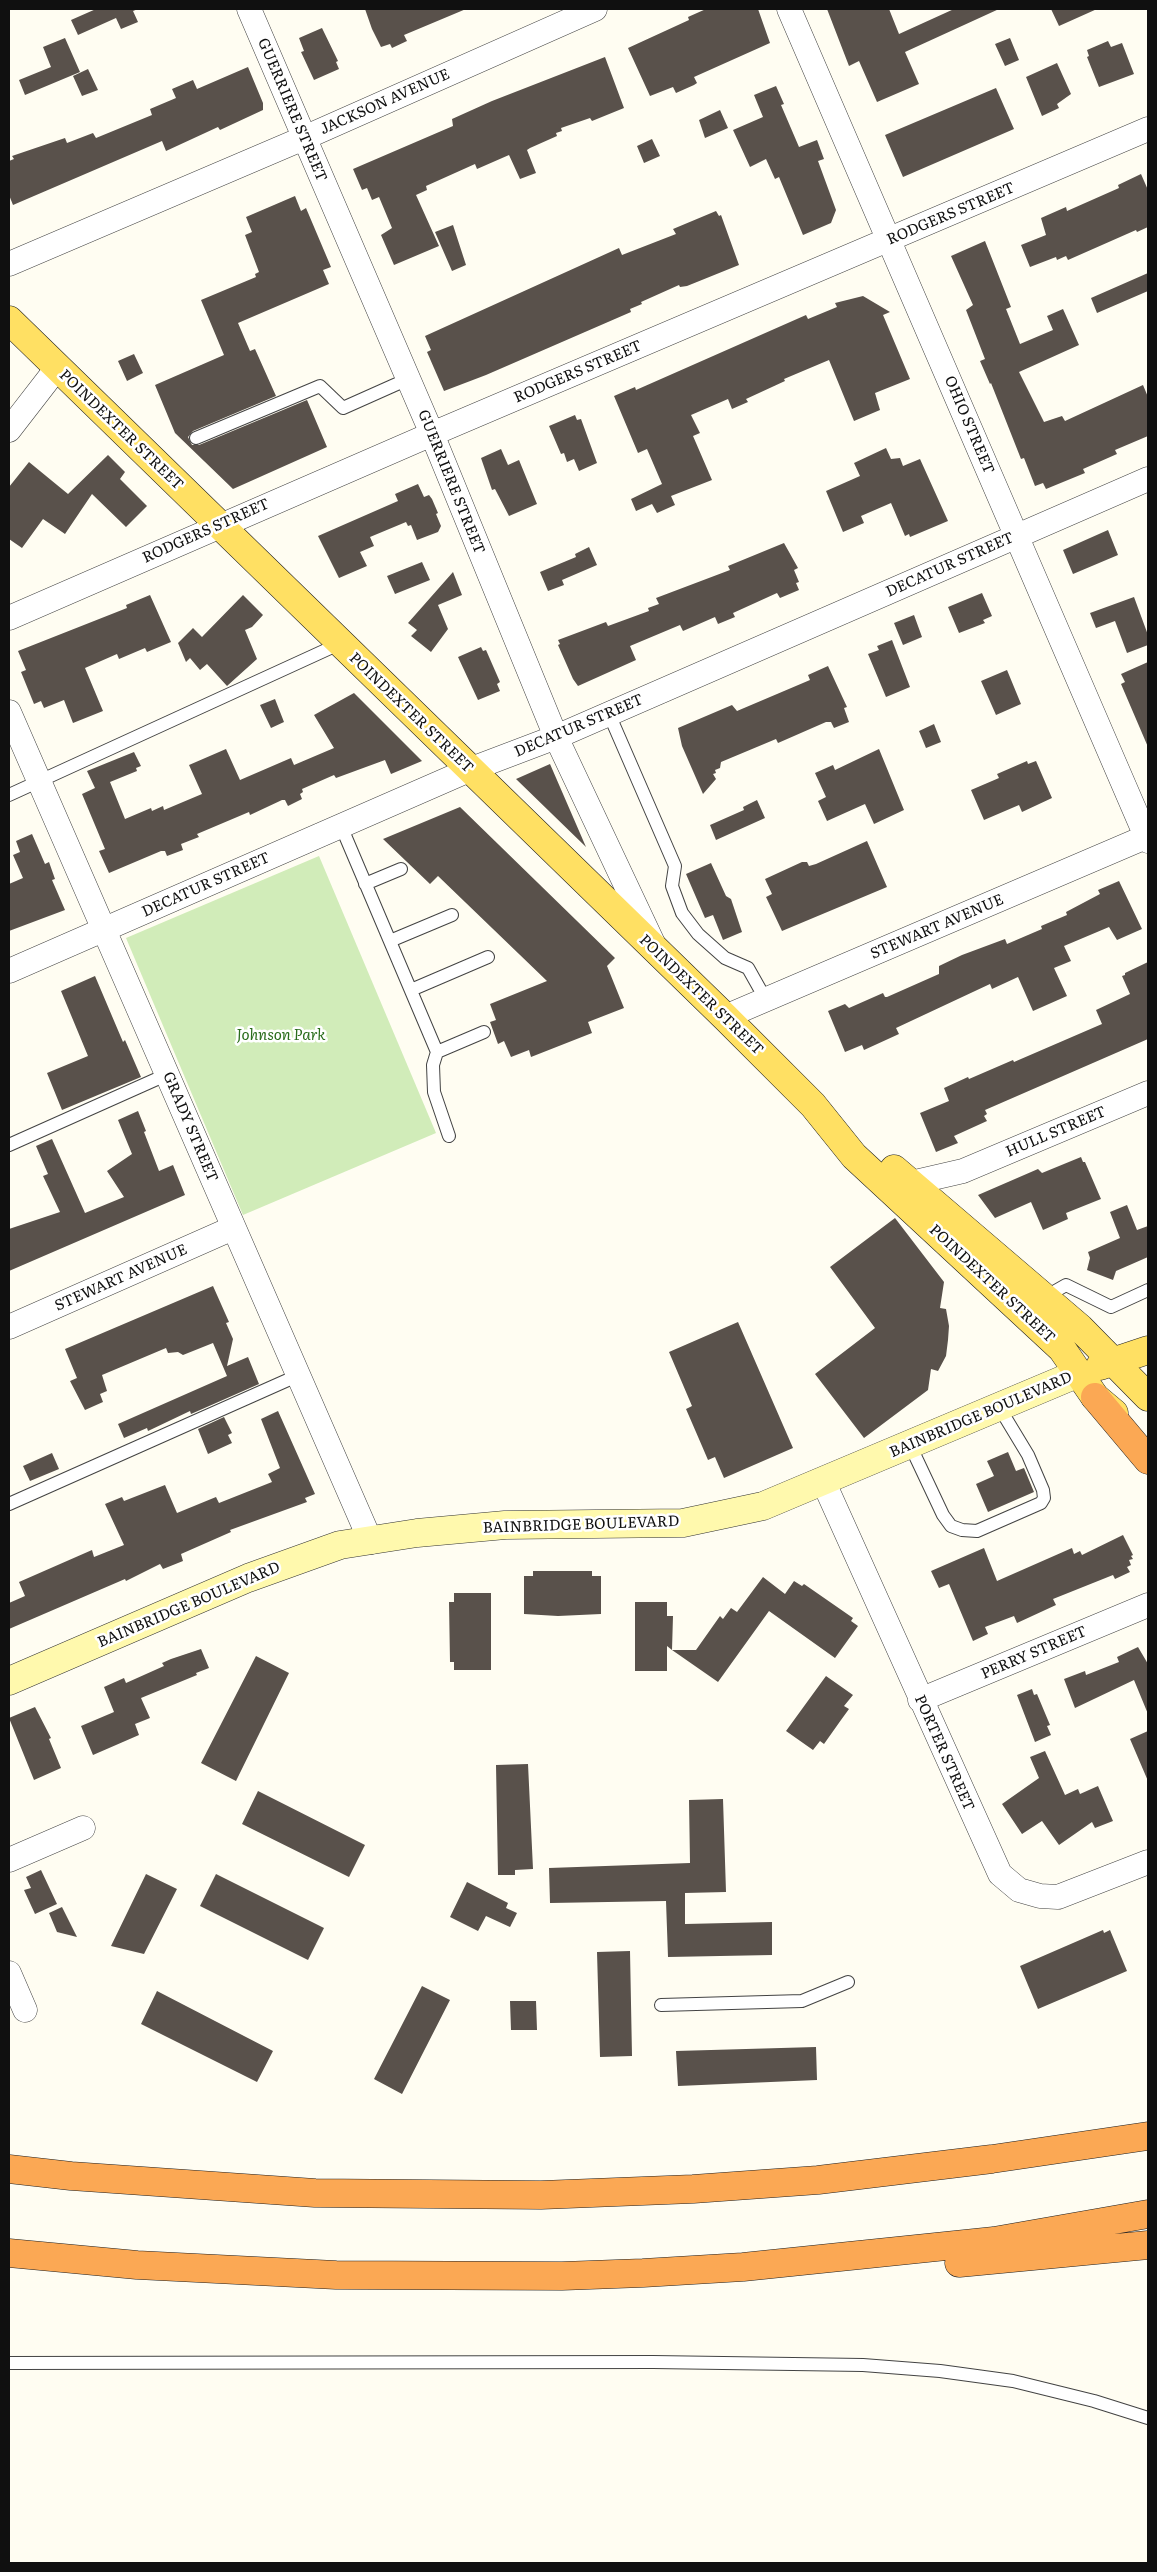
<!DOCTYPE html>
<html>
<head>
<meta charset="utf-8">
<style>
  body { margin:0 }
  #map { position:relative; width:1157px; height:2572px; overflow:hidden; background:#fffdf2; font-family:Literata,serif }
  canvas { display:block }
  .frame { position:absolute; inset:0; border:10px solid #101010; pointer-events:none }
</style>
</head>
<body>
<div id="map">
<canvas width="1157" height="2572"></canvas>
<div class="frame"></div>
</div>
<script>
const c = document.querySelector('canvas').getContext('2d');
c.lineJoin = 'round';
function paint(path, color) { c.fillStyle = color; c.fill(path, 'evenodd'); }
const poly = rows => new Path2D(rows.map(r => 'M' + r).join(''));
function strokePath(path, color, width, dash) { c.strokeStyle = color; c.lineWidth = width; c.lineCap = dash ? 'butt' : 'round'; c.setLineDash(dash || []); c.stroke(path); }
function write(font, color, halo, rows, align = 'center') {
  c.font = font + ' Literata,serif'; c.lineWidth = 5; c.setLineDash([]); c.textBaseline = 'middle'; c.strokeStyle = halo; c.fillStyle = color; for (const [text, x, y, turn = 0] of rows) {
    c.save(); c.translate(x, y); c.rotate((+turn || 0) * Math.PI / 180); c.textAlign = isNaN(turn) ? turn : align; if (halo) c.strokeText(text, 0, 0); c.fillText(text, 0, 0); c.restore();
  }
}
paint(poly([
  [319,856,436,1133,243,1215,126,938]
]), '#d1ecb9');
paint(poly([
  [96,9,138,9,133,11,138,22,121,29,116,18,78,35,71,20],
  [365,9,466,9,404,35,407,41,392,48,390,44,381,47,372,29],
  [706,9,758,9,770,43,694,77,697,83,694,85,676,93,673,87,650,96,628,48,689,20,688,17],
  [827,9,889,9,899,34,954,9,999,9,905,52,919,84,877,102,859,61,849,66],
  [1051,9,1097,9,1059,26],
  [322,28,338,61,336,62,339,69,314,80,301,52,304,51,299,38],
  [65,38,80,72,25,95,19,80,51,67,43,47],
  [1010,38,1019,60,1005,66,995,44],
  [1108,41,1111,47,1122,43,1134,74,1099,87,1087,57,1089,56,1087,50],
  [605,57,624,108,592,121,590,118,561,128,562,131,556,133,557,136,530,148,527,150,536,173,520,179,509,155,477,169,475,164,426,186,427,190,416,195,439,246,394,265,381,235,392,228,379,197,372,200,367,188,362,190,353,169,453,126,452,119,492,101],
  [1057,63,1071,94,1057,104,1059,108,1042,116,1026,77],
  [248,67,263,103,263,110,220,130,218,127,166,151,162,141,13,205,9,195,9,161,14,159,12,156,65,138,67,143,93,133,96,138,152,115,150,109,176,98,172,89,193,80,197,89],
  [88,69,98,90,82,96,73,76],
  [776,86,784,104,781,105,799,147,817,140,824,159,818,161,836,210,831,223,803,235,779,177,775,179,766,159,750,167,733,130,763,117,754,95],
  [996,88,1014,129,903,177,885,135],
  [720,110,728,128,705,138,699,120],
  [652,139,660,156,644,163,637,146],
  [1141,174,1148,190,1148,227,1137,232,1136,230,1068,260,1066,256,1057,260,1056,257,1030,267,1021,245,1046,235,1041,218,1066,207,1067,211,1119,188,1118,185],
  [295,196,301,211,306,208,331,267,323,270,329,284,238,323,250,351,255,349,276,396,193,431,188,437,192,445,199,445,307,400,327,447,233,489,175,433,155,385,224,355,201,300,256,277,255,274,259,272,245,235,252,232,246,217],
  [716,211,719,216,721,215,739,265,687,286,680,287,679,285,641,302,642,304,630,309,631,312,486,375,444,391,427,352,431,350,425,336,619,248,622,255,676,234,673,229],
  [453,225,466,265,452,271,435,232],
  [985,241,1011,307,1006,309,1020,344,1053,330,1047,316,1063,309,1079,345,1019,372,1044,422,1062,416,1065,421,1143,385,1148,397,1148,436,1115,450,1117,454,1083,469,1085,473,1046,489,1043,483,1035,486,1024,458,1021,459,991,383,990,384,980,361,985,359,966,310,973,305,951,256],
  [1148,273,1148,291,1097,313,1091,298],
  [863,296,890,312,883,315,910,379,875,393,880,410,854,421,829,360,784,379,785,381,746,399,748,402,732,409,728,399,691,415,700,433,693,436,712,480,671,496,675,505,657,513,652,504,636,511,631,499,662,484,647,449,638,453,614,396,635,387,636,390,806,315,808,319,837,307,835,303],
  [134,354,143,373,127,381,118,361],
  [575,415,577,420,581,419,597,463,579,471,574,459,567,462,564,453,561,454,549,426],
  [886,448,891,459,900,458,903,466,920,459,948,521,910,537,909,534,905,536,891,503,861,516,864,523,843,532,826,491,860,476,854,463],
  [501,449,508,465,519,460,537,504,509,516,495,489,492,490,481,458],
  [108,455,125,472,120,479,147,506,126,527,92,494,65,534,43,519,22,548,9,539,9,487,29,462,68,494],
  [418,484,424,497,429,495,432,499,438,513,436,514,441,526,438,532,417,540,411,525,408,526,406,522,370,537,374,546,360,552,367,566,339,578,318,536,398,501,395,494],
  [1108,530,1118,555,1073,574,1063,550],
  [784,543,798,568,794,570,799,582,796,583,799,590,780,598,777,593,733,613,735,617,718,624,715,617,683,631,680,625,630,646,636,660,578,686,573,679,558,645,560,644,558,640,606,622,608,626,649,611,648,608,659,604,656,598,730,570,728,566],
  [589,547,597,565,562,580,564,585,548,591,540,572,576,557,575,554],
  [422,562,430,580,395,594,387,576],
  [453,572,462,595,438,605,448,629,431,652,411,636,417,630,408,623],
  [982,593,992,616,983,620,985,623,959,633,948,607],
  [150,595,171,642,147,652,145,648,119,659,117,654,85,668,103,711,73,723,64,700,44,708,41,701,34,704,21,672,26,670,18,651,127,608,126,605],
  [243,595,263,615,252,627,245,630,257,659,227,686,207,664,200,670,190,658,186,662,178,643,193,628,202,637],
  [1134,597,1148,635,1148,645,1127,653,1115,621,1096,628,1090,613],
  [914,615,922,637,903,645,894,623],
  [892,640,910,687,886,697,868,654,879,650,877,646],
  [481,647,483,651,486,650,500,682,497,684,500,691,478,700,458,657],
  [1148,662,1148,747,1121,684,1125,682,1121,674],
  [828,666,847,707,844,708,849,722,834,728,831,722,826,722,778,743,776,739,721,762,720,768,715,770,716,773,713,774,716,779,703,794,682,746,678,728,732,705,737,711,810,680,808,675],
  [1007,670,1021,704,996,715,981,681],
  [354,693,422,761,391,774,385,760,336,778,334,775,302,789,303,792,300,794,302,799,288,806,285,800,282,800,250,815,249,812,197,834,199,837,181,844,183,850,167,856,165,851,161,851,109,873,99,851,105,849,82,794,95,788,87,771,134,752,141,766,136,768,137,771,110,782,125,819,151,808,152,811,163,806,164,810,202,794,189,765,226,749,240,780,291,758,294,765,334,748,314,715],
  [275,699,284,722,271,728,260,705],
  [934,724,941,742,926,748,919,731],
  [879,749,904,810,874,824,865,804,827,821,818,801,826,797,815,773,833,765,835,770],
  [1027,761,1028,764,1036,761,1052,798,1022,812,1019,805,984,820,971,790,999,778,997,774],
  [550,764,586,847,516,779],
  [757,800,765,818,716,840,710,825,744,810,743,807],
  [460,807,615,958,607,966,624,1008,588,1022,592,1033,531,1057,529,1050,511,1057,504,1041,498,1044,490,1022,496,1020,490,1004,547,981,438,876,430,884,383,839],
  [32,834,45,864,49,862,55,879,52,880,65,910,9,931,9,884,23,878,13,855,20,852,16,841],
  [867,841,887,887,782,931,766,897,772,894,765,879,802,862,807,862,809,866,816,864],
  [711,863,726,896,731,899,742,932,723,940,713,915,705,918,686,874],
  [1119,881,1142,929,1117,940,1109,927,1064,946,1071,961,1054,968,1067,996,1033,1011,1018,977,992,989,990,984,896,1028,899,1034,864,1050,862,1045,845,1052,828,1011,845,1004,849,1008,883,993,885,997,887,997,939,974,939,966,962,955,1005,939,1007,944,1042,929,1041,926,1067,915,1066,912,1100,894,1098,890],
  [1148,962,1148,1039,985,1110,987,1114,984,1116,987,1121,954,1136,958,1143,936,1152,920,1113,949,1101,944,1088,968,1077,969,1079,1013,1060,1014,1062,1102,1024,1096,1010,1130,994,1122,976,1125,975,1125,973],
  [95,976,123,1042,125,1040,141,1077,62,1110,47,1073,88,1056,61,991],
  [138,1111,146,1131,144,1132,159,1171,173,1165,185,1195,9,1271,9,1229,60,1212,43,1176,48,1174,36,1146,52,1139,85,1213,124,1197,107,1171,132,1154,118,1120],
  [1081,1157,1083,1162,1085,1162,1101,1199,1066,1213,1068,1219,1043,1230,1031,1202,995,1218,978,1195,1038,1169,1042,1173],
  [1127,1205,1137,1230,1148,1226,1148,1257,1116,1271,1113,1280,1087,1270,1090,1258,1088,1252,1120,1238,1110,1212],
  [895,1218,944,1282,940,1308,946,1309,949,1326,948,1340,946,1356,938,1371,931,1369,928,1390,864,1438,815,1374,875,1328,830,1267],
  [213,1286,229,1322,226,1323,233,1339,227,1366,248,1357,259,1384,191,1414,190,1411,148,1431,147,1428,124,1438,118,1424,227,1376,213,1343,183,1355,178,1352,168,1353,166,1348,102,1375,107,1391,100,1394,103,1402,85,1410,70,1381,77,1378,65,1349],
  [738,1322,793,1448,724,1478,715,1457,708,1460,702,1446,686,1409,692,1406,669,1352],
  [278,1411,315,1494,305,1498,307,1502,230,1530,231,1532,181,1554,183,1561,163,1569,160,1564,126,1581,125,1579,9,1629,9,1603,25,1596,19,1582,92,1550,94,1557,124,1545,105,1504,122,1497,124,1501,165,1485,177,1513,216,1497,219,1503,272,1482,268,1474,280,1468,261,1419],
  [224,1417,232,1433,228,1435,232,1443,208,1454,198,1429],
  [1008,1452,1016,1471,1024,1468,1034,1492,988,1512,976,1484,994,1476,987,1461],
  [52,1453,59,1469,30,1481,23,1466],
  [1123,1535,1133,1555,1131,1556,1133,1559,1129,1560,1131,1565,1127,1567,1130,1572,1115,1579,1113,1575,1053,1599,1056,1605,1017,1623,1014,1616,985,1627,988,1634,973,1641,949,1584,939,1588,931,1571,984,1548,997,1581,1072,1548,1074,1554,1080,1551,1082,1555],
  [533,1571,592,1571,592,1576,601,1576,601,1614,558,1616,524,1614,524,1576,533,1576],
  [763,1577,785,1594,794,1581,802,1586,804,1584,853,1618,851,1621,858,1626,835,1658,769,1611,718,1682,672,1650,696,1650,720,1616,723,1619,731,1608,737,1612],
  [454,1593,491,1593,491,1670,454,1670,454,1662,450,1662,449,1602,454,1602],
  [635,1602,667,1602,667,1616,673,1616,672,1650,667,1646,667,1671,635,1671],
  [1138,1647,1148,1664,1148,1714,1134,1680,1075,1708,1064,1679,1085,1671,1086,1675,1119,1662,1117,1657],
  [201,1649,209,1668,196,1673,197,1675,141,1698,150,1718,135,1724,139,1735,93,1755,81,1726,114,1712,104,1687,124,1678,126,1683,164,1666,162,1663,171,1659],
  [256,1656,289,1673,236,1781,201,1763],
  [826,1676,853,1695,844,1706,849,1709,841,1720,824,1744,820,1741,813,1750,786,1731],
  [1032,1689,1034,1695,1037,1694,1050,1725,1047,1726,1051,1735,1035,1742,1017,1695],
  [35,1707,51,1738,49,1739,61,1768,34,1780,9,1718],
  [1148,1731,1148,1781,1130,1739],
  [1045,1751,1065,1795,1078,1789,1080,1794,1098,1786,1113,1821,1095,1828,1092,1822,1059,1845,1042,1821,1022,1834,1002,1804,1039,1778,1030,1757],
  [528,1764,533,1869,515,1870,515,1875,498,1875,496,1765],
  [258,1791,365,1845,349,1877,242,1824],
  [723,1799,726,1892,685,1893,685,1924,772,1922,772,1955,668,1957,666,1901,550,1903,549,1868,690,1863,689,1800],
  [41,1870,57,1904,35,1914,24,1890,31,1888,26,1877],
  [146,1874,177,1889,144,1954,111,1946],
  [216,1874,324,1928,308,1960,200,1906],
  [467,1882,508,1903,506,1908,517,1913,510,1927,486,1916,478,1931,450,1917],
  [62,1907,77,1937,57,1932,49,1913],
  [1103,1930,1104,1933,1110,1930,1127,1971,1038,2009,1020,1966],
  [630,1951,632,2056,600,2057,597,1952],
  [422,1986,450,2000,402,2094,374,2079],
  [157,1991,273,2051,257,2082,141,2024],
  [510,2001,536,2001,537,2030,511,2030],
  [816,2047,817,2080,678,2086,676,2051]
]), '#59514b');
const lane = poly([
  [196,438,320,386,343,408,408,379],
  [609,714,675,866,672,886,682,913,698,934,725,958,748,968,766,1000],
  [9,795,339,644],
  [341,826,437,1052,433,1065,434,1092,449,1136],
  [365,884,401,869],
  [390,941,452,915],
  [411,990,488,957],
  [437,1052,484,1032],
  [9,1145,168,1074],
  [1045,1297,1066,1285,1111,1307,1148,1290],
  [910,1445,943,1515,951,1526,962,1530,977,1531,1041,1503,1044,1498,1043,1490,1028,1455,999,1407],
  [9,1504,299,1375],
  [661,2005,802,2001,848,1982],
  [9,2363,653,2362,863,2365,940,2371,1013,2381,1094,2401,1148,2418]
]);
const street = poly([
  [249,9,432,434,556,737,653,943],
  [789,9,1148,841],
  [9,264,304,138,595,9],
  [9,430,57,368],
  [9,618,432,434,1148,129],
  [9,712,371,1542],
  [9,971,469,770,556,737,1148,479],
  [725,1017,1148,836],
  [911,1183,963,1171,1148,1093],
  [9,1327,233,1228],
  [824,1483,1000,1874,1019,1890,1040,1896,1058,1897,1148,1862],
  [920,1700,1148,1605],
  [9,1860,83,1828],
  [9,1973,25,2010]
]);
const secondary = poly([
  [9,1681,248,1578,340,1545,417,1533,505,1525,683,1523,763,1506,1079,1373]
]);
const primary = poly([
  [9,320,725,1017,813,1105,854,1156,1062,1349,1095,1397,1114,1413],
  [894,1169,1080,1328,1148,1397],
  [1100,1366,1148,1350]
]);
const highway = poly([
  [1095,1397,1148,1460],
  [9,2169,71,2176,315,2193,541,2195,693,2189,818,2180,992,2159,1148,2136],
  [9,2253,137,2265,336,2275,562,2276,643,2273,743,2267,994,2241,1148,2214],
  [959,2263,1148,2245]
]);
strokePath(lane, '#434343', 14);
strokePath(street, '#434343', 25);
strokePath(secondary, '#323232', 29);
strokePath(primary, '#212121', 29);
strokePath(highway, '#212121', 29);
strokePath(lane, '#fff', 12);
strokePath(street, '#fff', 24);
strokePath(secondary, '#fff9ad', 28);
strokePath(primary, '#ffe063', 28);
strokePath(highway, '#fba854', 28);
write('15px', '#101010', '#fff', [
  ["JACKSON AVENUE",385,102,-24],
  ["GUERRIERE STREET",292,110,67],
  ["RODGERS STREET",951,214,-23],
  ["RODGERS STREET",578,372,-23],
  ["OHIO STREET",969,425,67],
  ["POINDEXTER STREET",121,430,44],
  ["GUERRIERE STREET",451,482,68],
  ["RODGERS STREET",206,531,-24],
  ["DECATUR STREET",950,565,-24],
  ["POINDEXTER STREET",411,713,44],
  ["DECATUR STREET",579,726,-23],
  ["DECATUR STREET",206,885,-24],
  ["STEWART AVENUE",937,927,-23],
  ["POINDEXTER STREET",701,995,44],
  ["GRADY STREET",190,1127,67],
  ["HULL STREET",1056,1132,-23],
  ["STEWART AVENUE",121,1278,-24],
  ["POINDEXTER STREET",992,1284,43],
  ["BAINBRIDGE BOULEVARD",981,1415,-23],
  ["BAINBRIDGE BOULEVARD",581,1525,-2],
  ["BAINBRIDGE BOULEVARD",189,1605,-23],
  ["PERRY STREET",1034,1653,-23],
  ["PORTER STREET",944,1753,66]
]);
write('italic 15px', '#296c1b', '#fff', [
  ["Johnson Park",281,1036]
]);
</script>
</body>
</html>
